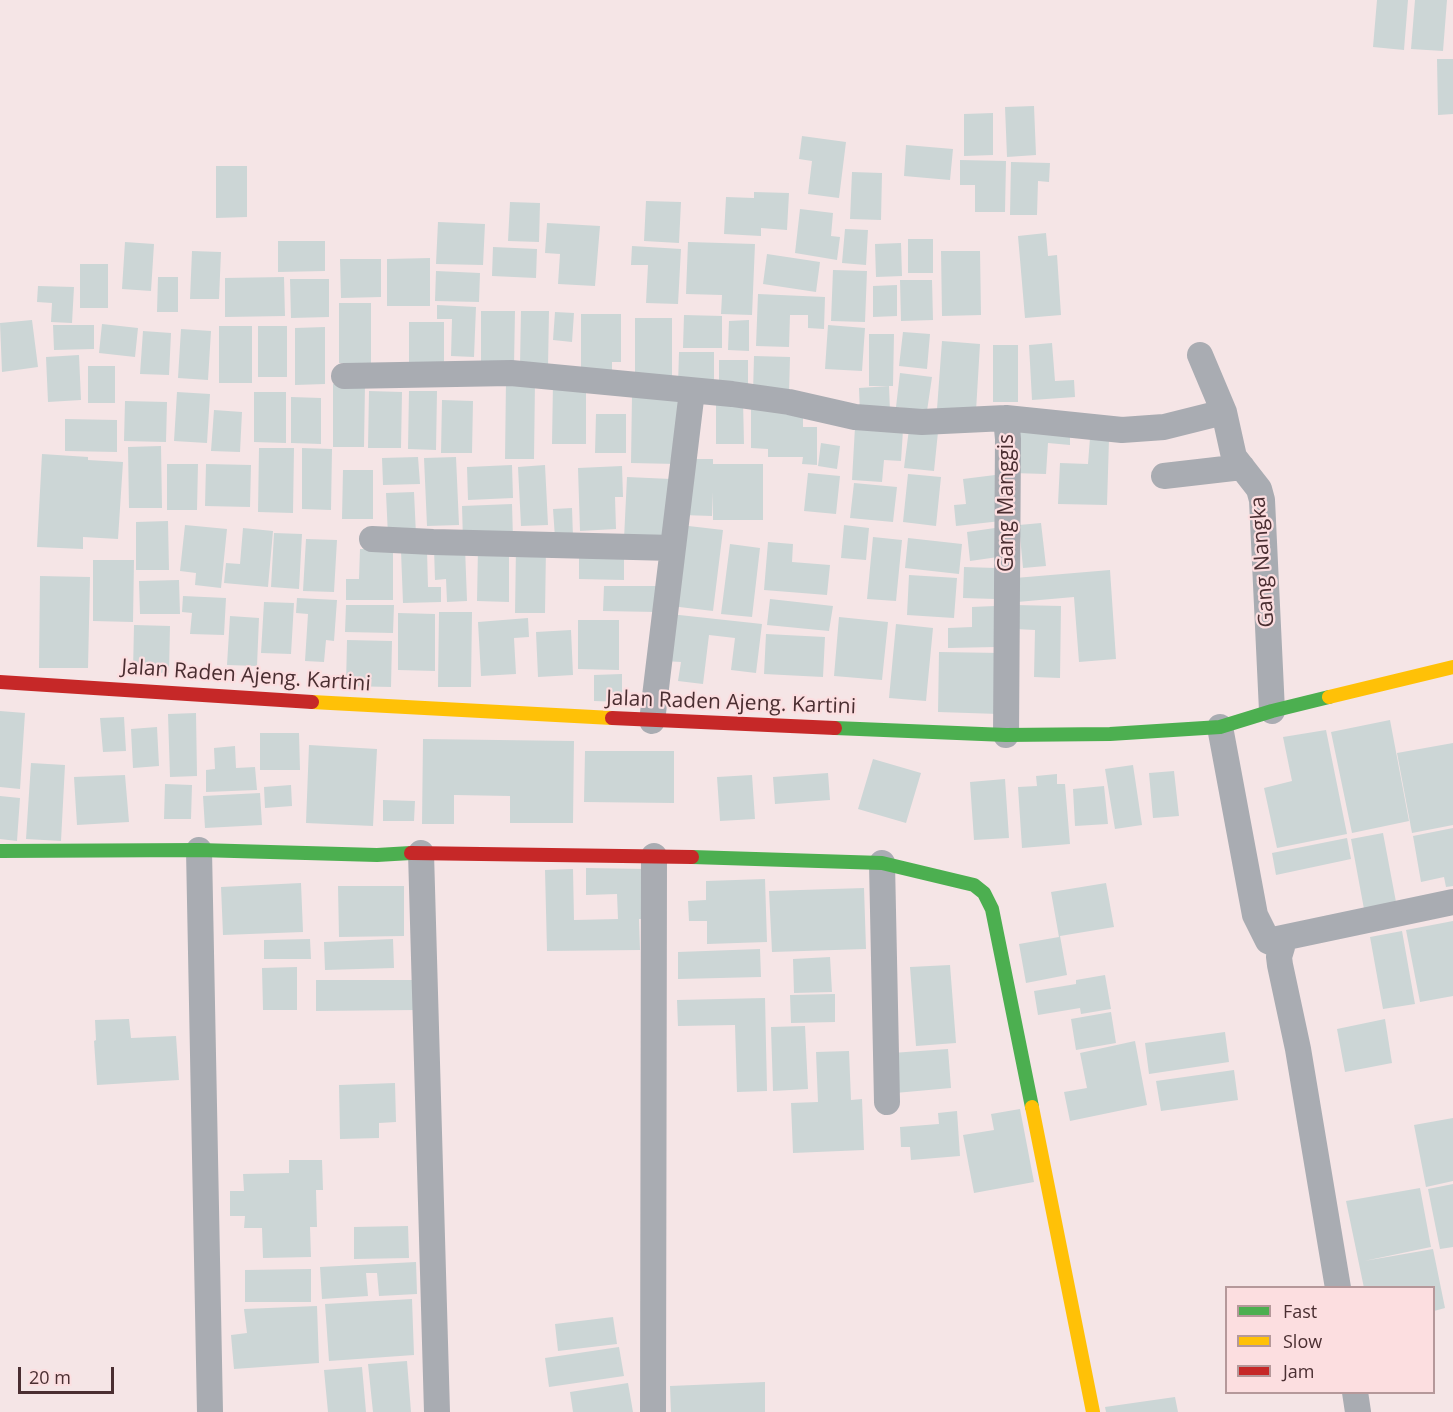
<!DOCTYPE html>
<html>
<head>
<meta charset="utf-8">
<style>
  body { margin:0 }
  #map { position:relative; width:1453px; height:1412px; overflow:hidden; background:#f5e5e6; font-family:"Open Sans",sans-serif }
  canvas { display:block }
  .legend { position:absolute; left:1225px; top:1286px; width:210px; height:108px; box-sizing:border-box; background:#fcdee0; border:2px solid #b5989a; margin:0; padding:8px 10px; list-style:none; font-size:18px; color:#4a2e31 }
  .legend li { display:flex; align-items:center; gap:12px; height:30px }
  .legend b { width:30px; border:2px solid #b5989a }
  .scale { position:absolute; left:18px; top:1367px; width:96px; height:27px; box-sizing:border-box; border:3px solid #4a2e31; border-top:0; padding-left:8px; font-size:18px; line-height:21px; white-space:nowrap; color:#4a2e31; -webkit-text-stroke:4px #fcdee0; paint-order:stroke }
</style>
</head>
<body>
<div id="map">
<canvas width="1453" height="1412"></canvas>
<ul class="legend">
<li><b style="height:8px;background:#4caf50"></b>Fast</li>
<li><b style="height:8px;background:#ffc107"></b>Slow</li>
<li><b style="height:8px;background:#c62828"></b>Jam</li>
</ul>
<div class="scale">20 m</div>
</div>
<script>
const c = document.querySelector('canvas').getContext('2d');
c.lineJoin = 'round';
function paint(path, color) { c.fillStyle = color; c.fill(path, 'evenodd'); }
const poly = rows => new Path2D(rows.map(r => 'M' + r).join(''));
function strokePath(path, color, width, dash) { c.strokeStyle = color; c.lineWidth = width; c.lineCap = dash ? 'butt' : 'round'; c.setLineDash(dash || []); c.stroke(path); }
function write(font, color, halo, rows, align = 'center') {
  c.font = font + ' "Open Sans",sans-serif'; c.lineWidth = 4.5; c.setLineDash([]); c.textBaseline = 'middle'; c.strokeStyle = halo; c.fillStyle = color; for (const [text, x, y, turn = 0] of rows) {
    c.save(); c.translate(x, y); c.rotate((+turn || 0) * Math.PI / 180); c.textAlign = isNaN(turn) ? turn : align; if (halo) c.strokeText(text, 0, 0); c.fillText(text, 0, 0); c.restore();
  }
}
paint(poly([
  [1377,0,1408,0,1404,50,1373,47],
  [1415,0,1447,0,1443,51,1411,49],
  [1437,59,1453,59,1453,114,1438,115],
  [1034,106,1036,155,1007,157,1005,107],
  [993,113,993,155,964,156,964,114],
  [802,136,846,142,839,198,808,194,812,161,799,159],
  [906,145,953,149,950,180,904,176],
  [960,160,1006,161,1005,212,975,212,975,185,960,185],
  [1011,162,1050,163,1049,182,1038,181,1037,215,1010,215],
  [216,166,247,166,247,217,216,218],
  [852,172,882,173,881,220,850,219],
  [754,192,789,193,787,230,761,228,761,236,724,234,726,197,754,198],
  [646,201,681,202,679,243,644,241],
  [510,202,540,203,539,242,508,241],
  [800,209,833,213,831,236,840,237,837,260,795,253],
  [438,222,485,224,483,265,436,264],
  [547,223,600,226,595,286,558,284,560,254,545,253],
  [845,229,868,230,866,265,842,263],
  [1046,233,1048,256,1057,255,1061,315,1025,318,1018,236],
  [908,239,933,239,933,273,908,273],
  [278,241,325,241,325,271,278,272],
  [125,242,154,244,151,291,122,289],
  [688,242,755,244,752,315,721,314,722,295,686,294],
  [901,243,902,276,876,277,875,244],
  [632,246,681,249,678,304,646,303,648,265,631,265],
  [493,247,537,249,536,278,492,276],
  [192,251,221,252,219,299,190,299],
  [941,251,980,251,981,315,942,316],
  [767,254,820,262,816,292,763,284],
  [430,258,430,306,387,306,387,259],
  [340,259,381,259,381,297,341,298],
  [80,264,108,264,108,308,80,308],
  [833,270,867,271,865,322,831,321],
  [436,271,480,273,479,302,435,301],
  [158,277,178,277,178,312,157,312],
  [284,277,285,316,225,317,225,278],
  [290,279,329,279,329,317,291,318],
  [900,280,932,280,933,320,901,321],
  [897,285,897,316,873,317,873,286],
  [38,286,74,287,72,323,51,322,52,303,37,302],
  [758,294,825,297,824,329,808,328,808,315,790,315,789,347,756,346],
  [339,303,371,303,371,363,339,363],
  [437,305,476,307,474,357,451,356,452,319,437,319],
  [481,311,515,311,514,366,481,365],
  [521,311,549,311,548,367,520,366],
  [555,312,574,313,572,342,553,340],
  [581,314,621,314,621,362,612,362,612,376,581,376],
  [684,315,722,316,722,348,683,348],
  [635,318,672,318,672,383,635,383],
  [32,320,38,367,2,372,0,323],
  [749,320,749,351,728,350,729,321],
  [409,322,444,322,444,365,409,365],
  [102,324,138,328,135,357,99,353],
  [53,325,94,325,94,349,54,350],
  [828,325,865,328,862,371,825,369],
  [219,326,252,326,252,383,219,383],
  [258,326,287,326,287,377,258,377],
  [325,327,325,384,295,385,295,328],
  [181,329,211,331,208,380,178,378],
  [143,331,171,333,169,375,140,374],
  [903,332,930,334,927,369,899,366],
  [869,334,894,334,893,386,869,386],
  [942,341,980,344,976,411,937,409],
  [1052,343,1055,381,1074,380,1075,397,1032,400,1029,345],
  [993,345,1018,345,1018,402,993,402],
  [679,352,714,352,714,385,678,385],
  [79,355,81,400,48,402,46,357],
  [754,356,790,357,789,394,753,393],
  [719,360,748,360,748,387,719,387],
  [88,366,115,366,115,403,88,403],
  [900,373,932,377,927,411,896,407],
  [506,380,535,381,534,459,505,459],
  [553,382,586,382,586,444,552,444],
  [333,384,365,384,364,447,333,447],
  [889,386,890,412,860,414,859,388],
  [369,391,402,392,401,448,368,448],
  [409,391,437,391,436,450,408,449],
  [177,392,210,394,207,443,174,441],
  [254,392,286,392,286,443,254,442],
  [632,395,678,396,677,464,631,463],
  [291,397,321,398,321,444,291,443],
  [442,400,473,401,472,453,441,453],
  [716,400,743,400,744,444,716,444],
  [125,401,167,402,166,442,124,441],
  [751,404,803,412,803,427,817,427,817,465,802,464,803,457,768,457,768,449,751,448],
  [214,410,242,412,240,452,211,451],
  [596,414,626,414,626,453,595,453],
  [65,419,117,420,117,452,65,451],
  [855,427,903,430,901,461,884,460,882,482,852,480],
  [1015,427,1070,430,1070,445,1048,443,1046,474,1012,473],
  [909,429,938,432,934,471,904,468],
  [1090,438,1109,439,1107,505,1058,504,1060,463,1088,464],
  [821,443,840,446,837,469,818,466],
  [161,446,162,508,129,508,128,447],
  [259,448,294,448,293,513,258,512],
  [302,448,332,449,331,510,302,509],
  [42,454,88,457,88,460,123,462,118,539,83,537,83,549,37,547],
  [418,457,420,484,383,485,382,458],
  [456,457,459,525,427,526,424,458],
  [690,459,713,459,713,464,763,464,763,520,713,520,713,492,712,516,682,515],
  [167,464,198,464,197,510,167,510],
  [206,464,251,465,250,507,205,506],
  [512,465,513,498,468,500,467,467],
  [545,465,548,525,521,526,518,467],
  [622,466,623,497,615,497,616,529,580,531,578,468],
  [343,470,373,470,373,519,342,519],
  [808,473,840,476,836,514,804,511],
  [908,474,941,477,936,526,903,522],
  [995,475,1001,521,956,526,954,505,966,504,963,479],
  [627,477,671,479,667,542,624,539],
  [854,483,897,487,893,522,850,518],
  [414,492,416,535,388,536,386,493],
  [512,504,513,539,463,541,462,506],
  [572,508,573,537,555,538,553,509],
  [168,521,169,570,136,570,136,522],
  [1041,523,1046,566,1023,568,1019,525],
  [185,525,227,529,221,588,195,585,196,573,180,571],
  [680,525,723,530,713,611,671,606],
  [844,525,869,528,866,560,841,558],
  [243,528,273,531,268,587,224,583,226,563,240,564],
  [995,528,998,557,970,561,967,532],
  [274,533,302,534,299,589,271,587],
  [873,537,902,540,896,601,867,599],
  [908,538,962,544,959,574,905,568],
  [306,539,337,540,334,592,303,591],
  [768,542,793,544,792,562,830,565,827,595,764,590],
  [730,544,760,548,752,617,721,614],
  [465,547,467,601,447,602,446,579,435,580,434,548],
  [516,547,546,547,545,613,515,613],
  [478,548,509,548,509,602,477,601],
  [579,548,624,549,624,580,579,579],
  [360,549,393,549,393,600,346,600,346,579,359,579],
  [427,550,428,587,441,587,441,602,403,603,401,551],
  [93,560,134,560,133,622,93,621],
  [964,567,996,568,995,599,963,598],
  [1110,570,1116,659,1079,662,1074,597,1017,602,1015,578],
  [909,575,957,578,954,618,907,615],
  [40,576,90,577,88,668,39,668],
  [179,580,180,614,140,614,139,581],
  [604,586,656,586,656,612,603,611],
  [183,596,226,598,224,635,190,634,192,613,182,612],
  [297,598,337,600,334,641,326,640,324,662,305,661,308,614,296,613],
  [770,599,833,606,829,631,767,625],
  [264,602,294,603,291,654,261,653],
  [346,605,394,605,393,633,345,632],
  [1015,605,1061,606,1060,678,1034,677,1035,630,1015,629],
  [995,606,996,647,948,648,948,628,972,627,972,607],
  [439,612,472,612,471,687,438,687],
  [398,613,435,614,435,671,398,670],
  [670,614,762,624,756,673,731,670,735,638,709,635,703,684,678,681,681,662,664,661],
  [230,616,259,618,257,666,227,665],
  [839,617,888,622,882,680,834,676],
  [528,618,529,637,514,638,516,674,481,676,478,622],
  [578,620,619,620,619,670,578,669],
  [896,624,933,628,926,701,889,698],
  [134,625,170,626,169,673,133,672],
  [571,630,573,675,538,677,536,632],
  [766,634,825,637,823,677,764,674],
  [347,640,392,641,391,687,346,686],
  [939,652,1001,653,999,714,938,712],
  [622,674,622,702,594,701,594,675],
  [0,711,25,713,20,789,0,787],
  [196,713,197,776,170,777,168,714],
  [124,717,126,751,103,752,100,718],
  [1390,720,1409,821,1352,833,1331,732],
  [157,727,159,766,133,768,131,729],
  [1326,730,1347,834,1277,848,1264,788,1292,781,1283,737],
  [260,733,299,733,300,770,260,770],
  [423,739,574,741,573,823,510,823,510,796,454,795,454,824,422,824],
  [1453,743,1453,825,1412,833,1397,753],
  [309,745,377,749,373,826,306,823],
  [235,746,236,768,255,767,257,790,206,792,206,770,215,769,214,748],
  [585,751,674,751,674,803,584,802],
  [873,759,921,773,906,823,858,809],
  [31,763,65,765,61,841,26,839],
  [1133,765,1142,825,1115,829,1105,769],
  [1174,771,1179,816,1153,818,1149,773],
  [828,773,830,800,775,804,773,777],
  [1057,774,1057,784,1065,784,1070,844,1022,848,1018,787,1037,786,1036,776],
  [125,775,129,822,77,825,74,777],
  [752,775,755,819,720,821,717,777],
  [1005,779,1009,838,974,840,970,782],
  [165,784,192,785,191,819,164,819],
  [291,785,292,806,265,808,264,787],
  [1104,786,1108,824,1075,826,1073,789],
  [260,793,262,825,205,828,203,796],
  [0,796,20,798,17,841,0,839],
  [383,800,415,801,414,821,383,821],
  [1453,828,1453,886,1446,887,1444,877,1421,882,1413,836],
  [1383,833,1396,902,1364,909,1351,839],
  [1347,838,1351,859,1276,875,1272,853],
  [586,868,645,869,646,919,639,919,640,950,547,951,545,870,573,869,574,920,618,919,617,894,586,895],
  [765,879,767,942,707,944,707,921,689,921,688,901,706,900,706,881],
  [301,883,303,932,223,935,221,887],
  [1106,883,1114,927,1060,936,1067,975,1026,983,1019,944,1059,937,1051,892],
  [338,886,404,886,404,936,339,937],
  [864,888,866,949,772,952,769,891],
  [1453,921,1453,996,1420,1002,1406,930],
  [1402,931,1415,1004,1383,1009,1370,937],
  [310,939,311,959,264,959,264,940],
  [393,939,394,968,325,970,324,942],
  [760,949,761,977,678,979,678,952],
  [830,957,832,992,794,993,793,959],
  [950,965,956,1043,916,1046,910,967],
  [297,967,297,1010,263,1010,262,968],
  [1105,975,1111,1009,1081,1014,1080,1008,1038,1015,1034,991,1076,984,1076,980],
  [316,980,415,980,416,1010,316,1011],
  [835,994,835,1022,791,1023,790,995],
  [765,998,767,1091,737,1092,735,1025,678,1026,677,1000],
  [1111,1012,1116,1043,1076,1050,1071,1019],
  [129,1019,131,1038,176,1036,179,1080,97,1085,94,1041,96,1040,95,1020],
  [1385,1019,1392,1063,1345,1072,1337,1029],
  [805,1026,808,1089,773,1091,771,1027],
  [1225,1032,1229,1062,1149,1074,1145,1043],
  [1135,1041,1147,1105,1070,1121,1064,1092,1087,1088,1080,1053],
  [948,1049,951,1088,895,1093,892,1053],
  [849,1051,851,1100,862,1099,864,1150,793,1153,791,1103,818,1102,816,1052],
  [1234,1070,1238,1100,1161,1111,1156,1081],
  [395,1083,396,1122,379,1123,379,1138,340,1139,339,1085],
  [1020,1109,1034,1182,974,1193,963,1135,994,1130,991,1114],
  [957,1111,960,1156,911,1160,910,1147,901,1147,900,1127,939,1124,938,1113],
  [1453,1118,1453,1181,1426,1187,1414,1125],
  [289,1160,322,1160,323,1190,316,1190,317,1227,310,1227,311,1257,263,1258,262,1228,244,1228,245,1216,230,1216,230,1191,244,1191,243,1174,289,1173],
  [1453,1184,1453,1247,1440,1249,1428,1189],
  [1420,1188,1431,1247,1364,1261,1433,1249,1445,1308,1434,1311,1434,1288,1364,1288,1346,1201],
  [408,1226,409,1258,354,1259,354,1227],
  [416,1262,417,1294,379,1296,377,1273,366,1273,368,1296,322,1299,320,1267],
  [311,1269,311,1302,245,1302,245,1270],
  [412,1299,414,1355,329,1361,325,1304],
  [317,1306,319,1363,234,1369,231,1335,247,1333,244,1309],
  [613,1317,617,1344,558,1351,555,1324],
  [619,1347,624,1376,549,1387,545,1358],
  [407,1361,411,1412,373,1412,368,1364],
  [362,1367,366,1412,328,1412,324,1370],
  [765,1382,765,1412,671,1412,670,1386],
  [628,1383,633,1412,573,1412,570,1392],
  [1175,1397,1178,1412,1106,1412,1105,1407]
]), '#ccd6d6');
strokePath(poly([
  [1200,355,1224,412,1234,457,1259,489,1262,500,1272,711],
  [344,376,511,373,732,394,789,402,855,417,922,422,1006,418],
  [1164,476,1242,467],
  [372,539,433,542,673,548],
  [652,721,692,391],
  [1220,727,1255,915,1268,941,1453,902],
  [1006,735,1008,439,1006,418,1122,430,1164,427,1224,412],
  [199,850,210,1412],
  [421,853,437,1412],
  [882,863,887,1102],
  [1268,941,1282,947,1279,957,1280,965,1298,1049,1338,1288],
  [1355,1392,1358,1412],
  [653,1412,654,856]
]), '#a9acb2', 26);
strokePath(poly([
  [835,728,1006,735,1110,734,1220,727,1272,711,1329,697],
  [0,851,199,850,377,855,411,853],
  [692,857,882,863,974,885,984,893,992,909,1032,1107]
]), '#4caf50', 14);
strokePath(poly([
  [1329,697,1453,667],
  [312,702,612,718],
  [1032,1107,1093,1412]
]), '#ffc107', 14);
strokePath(poly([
  [0,682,312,702],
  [612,718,835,728],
  [411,853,692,857]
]), '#c62828', 14);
write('21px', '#4a2e31', '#fcdee0', [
  ["Gang Manggis",1007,503,-90],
  ["Gang Nangka",1263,562,-94],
  ["Jalan Raden Ajeng. Kartini",246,676,4],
  ["Jalan Raden Ajeng. Kartini",731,703,2]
]);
</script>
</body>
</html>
